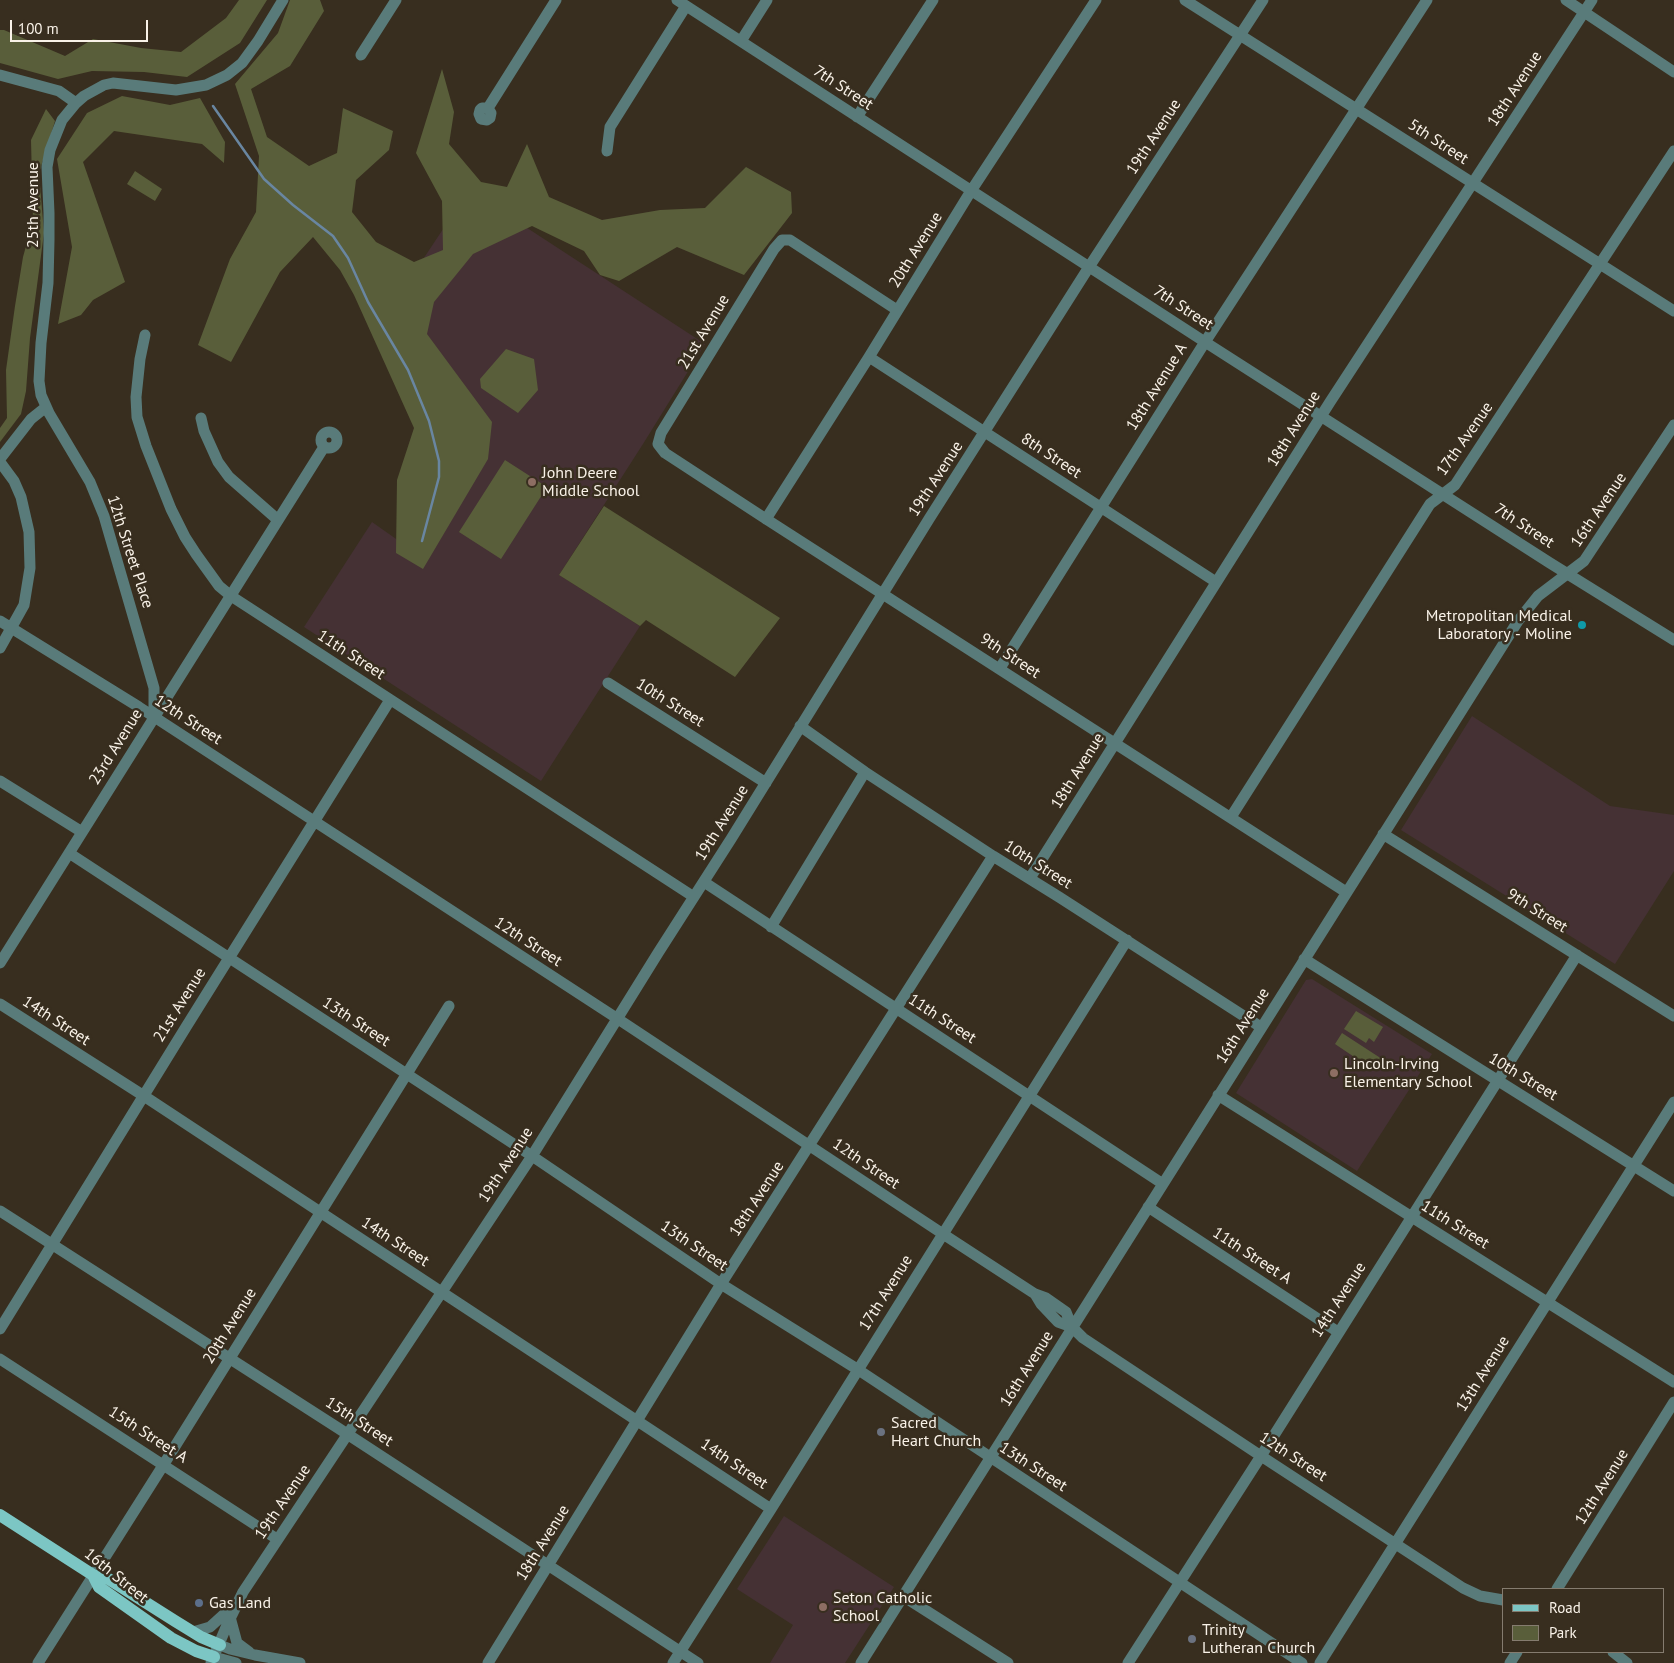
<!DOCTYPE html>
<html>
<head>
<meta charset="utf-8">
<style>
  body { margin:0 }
  #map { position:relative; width:1674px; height:1663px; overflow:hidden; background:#382e1f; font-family:"PT Sans",sans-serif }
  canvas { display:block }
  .legend { position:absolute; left:1502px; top:1588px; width:162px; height:65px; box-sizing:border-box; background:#382e1f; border:1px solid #857c6f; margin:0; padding:6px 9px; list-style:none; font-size:15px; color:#f9f2e8 }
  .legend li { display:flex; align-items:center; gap:10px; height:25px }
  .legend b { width:25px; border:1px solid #857c6f }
  .scale { position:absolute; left:10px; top:20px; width:138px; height:22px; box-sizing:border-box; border:2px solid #f9f2e8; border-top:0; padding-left:6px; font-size:15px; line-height:18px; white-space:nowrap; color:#f9f2e8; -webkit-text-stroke:4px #382e1f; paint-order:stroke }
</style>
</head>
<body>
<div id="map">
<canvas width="1674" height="1663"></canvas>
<ul class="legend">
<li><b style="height:6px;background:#7cc6c4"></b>Road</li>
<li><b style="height:14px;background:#595e3a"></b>Park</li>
</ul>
<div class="scale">100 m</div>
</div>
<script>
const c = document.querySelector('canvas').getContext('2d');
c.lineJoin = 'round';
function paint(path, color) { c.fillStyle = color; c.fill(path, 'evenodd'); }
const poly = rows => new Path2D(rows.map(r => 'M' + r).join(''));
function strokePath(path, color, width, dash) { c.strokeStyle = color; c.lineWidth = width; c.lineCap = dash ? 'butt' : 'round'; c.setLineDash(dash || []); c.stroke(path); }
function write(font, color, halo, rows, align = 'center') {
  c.font = font + ' "PT Sans",sans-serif'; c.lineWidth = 5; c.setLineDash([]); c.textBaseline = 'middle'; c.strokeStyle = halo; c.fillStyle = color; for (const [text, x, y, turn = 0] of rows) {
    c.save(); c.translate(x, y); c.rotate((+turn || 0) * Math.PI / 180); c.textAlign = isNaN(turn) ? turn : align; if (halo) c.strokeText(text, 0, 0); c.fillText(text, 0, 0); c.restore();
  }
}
paint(poly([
  [469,190,705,344,643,444,559,575,640,626,541,781,304,627,372,522,426,560,449,470,384,318],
  [1472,716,1610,806,1674,815,1674,871,1615,964,1401,830],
  [1312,979,1432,1054,1357,1171,1236,1093,1306,980],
  [784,1516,894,1587,845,1663,770,1663,793,1625,737,1589]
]), '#453134');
paint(poly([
  [239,0,267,0,240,43,187,77,144,72,92,71,58,79,0,63,0,30,4,30,65,56,93,39,141,48,181,52,226,18],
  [290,0,320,0,324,11,290,66,251,89,267,137,309,166,337,153,343,108,393,131,389,150,356,180,352,212,376,242,414,262,443,250,442,201,416,153,442,69,454,112,449,144,481,182,507,187,527,144,549,197,602,220,660,210,705,208,746,167,791,192,792,213,744,275,677,247,619,281,600,275,584,251,532,226,473,254,434,302,427,334,492,422,488,459,423,569,396,553,397,480,414,428,354,295,340,270,313,237,280,272,231,362,198,345,230,259,256,212,259,156,235,84,278,33],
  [122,96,170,105,200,98,225,142,224,163,202,144,114,131,83,162,125,282,93,300,81,315,58,324,72,247,57,159,87,113],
  [46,109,55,121,39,173,44,233,30,338,26,391,21,414,0,442,0,428,7,418,6,370,15,306,23,257,33,221,31,140],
  [135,171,162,189,155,201,127,184],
  [506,349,534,359,538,390,518,413,481,388,480,379],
  [505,460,547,487,501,559,459,532],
  [604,506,780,618,735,677,646,620,640,626,559,575],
  [1356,1011,1383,1027,1374,1042,1369,1038,1366,1043,1344,1029],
  [1342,1033,1382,1059,1375,1071,1335,1044]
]), '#595e3a');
strokePath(poly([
  [213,106,264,179,293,205,333,236,348,258,368,302,408,370,429,421,439,461,439,477,422,541]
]), '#6986a1', 2.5);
strokePath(poly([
  [677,0,1205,342,1550,563,1674,640],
  [1185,0,1674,311],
  [1566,0,1674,72],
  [741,41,767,0],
  [361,55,396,0],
  [0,75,59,91,76,103],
  [488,108,491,113,490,118,487,120,481,119,479,114,480,110,482,108,488,108,556,0],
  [857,117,933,0],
  [607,151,610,127,686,6],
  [897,310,790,240,782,240,774,249,661,433,658,444,665,453,766,519,1346,892],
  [145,335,140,359,136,397,137,417,146,446,171,509,185,537,196,554,219,586,231,596,694,897],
  [869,357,1216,582],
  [201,418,204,431,218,462,229,477,278,520],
  '321 440a8 8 0 1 1 16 0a8 8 0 1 1-16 0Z',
  [0,459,31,419,46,407],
  [0,462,14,481,21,497,29,532,30,568,24,605,0,648],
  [766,519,869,357,971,191,1096,0],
  [0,621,139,707,618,1019,943,1234,1035,1294,1046,1298,1066,1312,1072,1327,1083,1338,1261,1456,1463,1588,1480,1596,1503,1600],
  [1000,668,1205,342,1427,0],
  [608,683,766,783],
  [154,717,154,688,104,516,90,482,49,413,41,395,39,381,41,343,48,283,49,240,49,213,47,167,50,150,62,120,76,103,84,96,104,85,113,83,176,90,206,85,227,75,242,63,258,41,283,0],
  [800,726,865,772,993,856,1059,897,1261,1027],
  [0,781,82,832],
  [1231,817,1430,504,1455,485,1674,151],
  [1383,834,1674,1016],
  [69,853,532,1156,721,1284,857,1369,1302,1663],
  [1030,878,1330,402,1592,0],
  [704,882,1163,1184],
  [771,927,865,772],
  [1304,959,1674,1191],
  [0,963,324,447],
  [0,1004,144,1096,771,1509],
  [1218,1095,1674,1382],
  [1148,1207,1338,1332],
  [0,1211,338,1428,698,1663],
  [1035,1294,1041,1304,1058,1322,1072,1327],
  [0,1329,186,1027,390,700],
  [0,1359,277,1539],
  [1557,1589,1674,1402],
  [903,1596,1008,1663],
  [230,1617,237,1643,249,1652],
  [193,1632,210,1627,232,1607],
  [220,1645,230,1649,255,1655,300,1663],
  [1613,1652,1627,1663],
  [214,1657,236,1663],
  [38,1663,164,1464,449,1006],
  [211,1663,227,1625,243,1592,532,1156,658,953,731,839,929,519,1089,267,1263,0],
  [488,1663,721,1284,993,856],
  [673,1663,771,1509,1127,940],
  [861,1663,1518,621,1538,596,1584,561,1674,425],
  [1128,1663,1261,1456,1577,955],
  [1320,1663,1674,1102],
  [1510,1663,1517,1652]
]), '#597b7a', 11);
strokePath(poly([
  [0,1515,93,1575,99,1587,171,1638,196,1651,214,1657],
  [93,1575,107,1578,175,1621,201,1637,220,1645]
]), '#7cc6c4', 12);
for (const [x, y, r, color] of [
  [532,482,5,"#8d6e63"],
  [1582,625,5,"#0f9aa8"],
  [1334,1073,5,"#8d6e63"],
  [881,1432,5,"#6b7280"],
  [199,1603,5,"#5c6f8a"],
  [823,1607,5,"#8d6e63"],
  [1192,1639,5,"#6b7280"]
]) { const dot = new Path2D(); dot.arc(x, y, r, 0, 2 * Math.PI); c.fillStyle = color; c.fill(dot); strokePath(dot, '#382e1f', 2); }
write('16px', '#f9f2e8', '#382e1f', [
  ["7th Street",843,88,33],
  ["18th Avenue",1515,89,-57],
  ["19th Avenue",1154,137,-57],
  ["5th Street",1438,142,33],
  ["25th Avenue",33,205,-90],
  ["20th Avenue",916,250,-58],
  ["7th Street",1183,308,33],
  ["21st Avenue",704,332,-59],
  ["18th Avenue A",1157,387,-58],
  ["18th Avenue",1294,429,-58],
  ["17th Avenue",1465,439,-55],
  ["8th Street",1051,456,33],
  ["19th Avenue",936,479,-57],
  ["16th Avenue",1599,510,-56],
  ["7th Street",1524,526,33],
  ["12th Street Place",130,552,72],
  ["11th Street",351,655,33],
  ["9th Street",1010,656,33],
  ["10th Street",670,703,32],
  ["12th Street",188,720,33],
  ["23rd Avenue",116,747,-58],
  ["18th Avenue",1078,771,-58],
  ["19th Avenue",722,823,-58],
  ["10th Street",1038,865,32],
  ["9th Street",1537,911,32],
  ["12th Street",528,942,33],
  ["21st Avenue",180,1005,-58],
  ["11th Street",942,1019,33],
  ["14th Street",56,1021,33],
  ["13th Street",356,1022,33],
  ["16th Avenue",1243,1026,-58],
  ["10th Street",1523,1077,31],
  ["12th Street",866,1164,34],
  ["19th Avenue",506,1165,-57],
  ["18th Avenue",757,1199,-57],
  ["11th Street",1455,1225,32],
  ["14th Street",395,1242,33],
  ["13th Street",694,1246,34],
  ["11th Street A",1252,1256,33],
  ["17th Avenue",886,1293,-58],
  ["14th Avenue",1339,1300,-57],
  ["20th Avenue",230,1326,-58],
  ["16th Avenue",1027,1369,-58],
  ["13th Avenue",1483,1374,-58],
  ["15th Street",359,1422,33],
  ["15th Street A",148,1435,33],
  ["12th Street",1293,1457,33],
  ["14th Street",734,1464,34],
  ["13th Street",1033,1467,33],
  ["12th Avenue",1602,1487,-58],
  ["19th Avenue",283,1502,-56],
  ["18th Avenue",543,1543,-58],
  ["16th Street",116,1576,39]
]);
write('16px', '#f9f2e8', '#382e1f', [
  ["John Deere",542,473],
  ["Middle School",542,491],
  ["Metropolitan Medical",1572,616,"right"],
  ["Laboratory - Moline",1572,634,"right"],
  ["Lincoln-Irving",1344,1064],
  ["Elementary School",1344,1082],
  ["Sacred",891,1423],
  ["Heart Church",891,1441],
  ["Seton Catholic",833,1598],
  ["School",833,1616],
  ["Gas Land",209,1603],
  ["Trinity",1202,1630],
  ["Lutheran Church",1202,1648]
], 'left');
</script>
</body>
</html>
